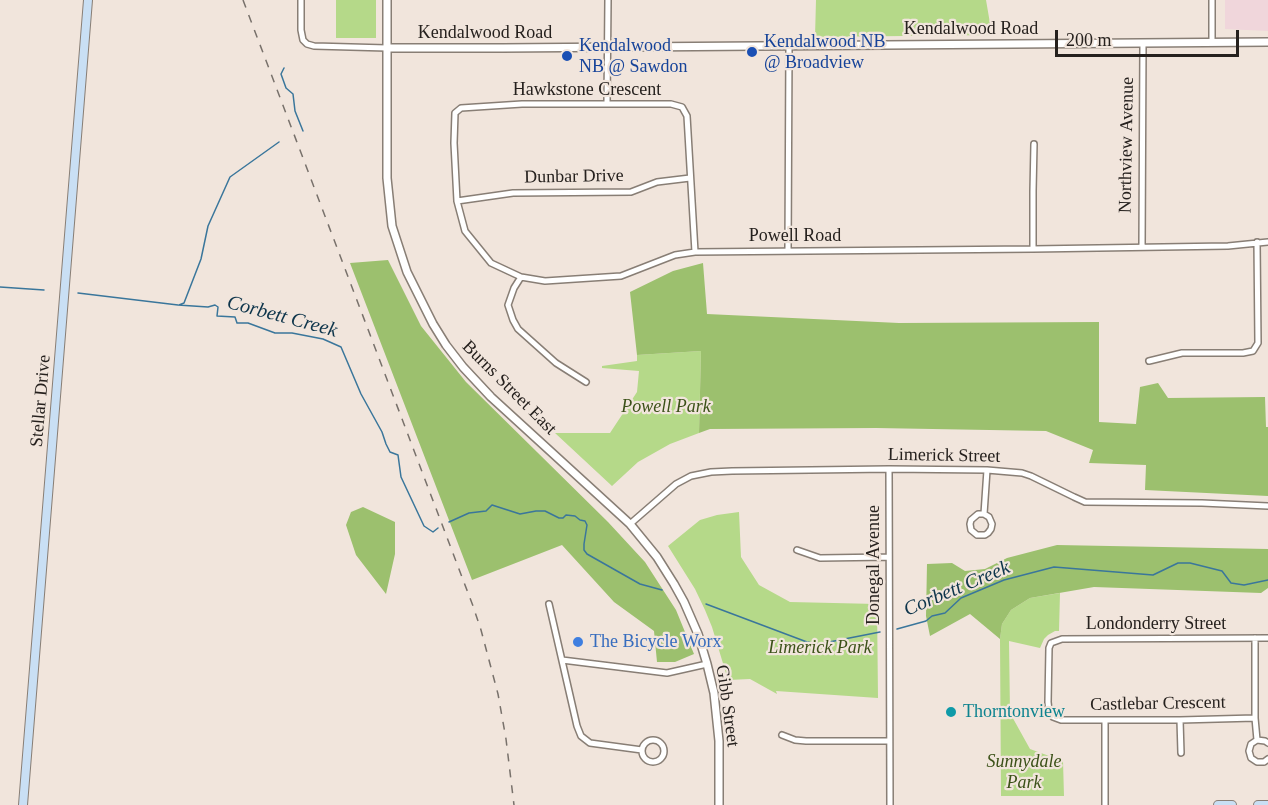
<!DOCTYPE html>
<html>
<head>
<meta charset="utf-8">
<style>
  body { margin:0 }
  #map { position:relative; width:1268px; height:805px; overflow:hidden; background:#f1e5dc; font-family:"Times New Roman",serif }
  canvas { display:block }
  .scale { position:absolute; left:1055px; top:30px; width:184px; height:27px; box-sizing:border-box; border:3px solid #26211e; border-top:0; padding-left:8px; font-size:18px; line-height:21px; white-space:nowrap; color:#26211e; -webkit-text-stroke:4px #f1e5dc; paint-order:stroke }
</style>
</head>
<body>
<div id="map">
<canvas width="1268" height="805"></canvas>
<div class="scale">200 m</div>
</div>
<script>
const c = document.querySelector('canvas').getContext('2d');
c.lineJoin = 'round';
function paint(path, color) { c.fillStyle = color; c.fill(path, 'evenodd'); }
const poly = rows => new Path2D(rows.map(r => 'M' + r).join(''));
function strokePath(path, color, width, dash) { c.strokeStyle = color; c.lineWidth = width; c.lineCap = dash ? 'butt' : 'round'; c.setLineDash(dash || []); c.stroke(path); }
function write(font, color, halo, rows, align = 'center') {
  c.font = font + ' "Times New Roman",serif'; c.lineWidth = 4.5; c.setLineDash([]); c.textBaseline = 'middle'; c.strokeStyle = halo; c.fillStyle = color; for (const [text, x, y, turn = 0] of rows) {
    c.save(); c.translate(x, y); c.rotate((+turn || 0) * Math.PI / 180); c.textAlign = isNaN(turn) ? turn : align; if (halo) c.strokeText(text, 0, 0); c.fillText(text, 0, 0); c.restore();
  }
}
paint(poly([
  [1225,0,1268,0,1268,31,1225,29]
]), '#f0d6db');
paint(poly([
  [336,0,376,0,376,38,336,38],
  [816,0,986,0,992,35,815,37],
  [701,351,699,433,670,444,638,462,612,486,555,433,610,433,637,392,639,371,602,368,602,366,637,361,637,355],
  [739,512,741,557,759,585,790,602,877,604,878,698,776,691,777,694,750,679,728,680,712,627,705,610,695,589,668,546,700,520,717,515],
  [1060,593,1059,631,1055,631,1048,635,1044,639,1040,648,1009,641,1010,713,1030,749,1063,761,1064,796,1001,796,1000,639,1002,624,1011,610,1030,598]
]), '#b5d989');
paint(poly([
  [388,260,421,326,466,382,608,522,645,562,676,610,694,654,675,662,657,662,654,631,614,602,562,545,472,580,350,263],
  [703,263,707,314,899,323,1099,322,1099,422,1136,424,1140,387,1158,383,1168,398,1265,397,1266,427,1268,427,1268,496,1145,490,1146,465,1089,463,1093,450,1046,431,876,428,710,429,699,433,701,351,637,355,630,292,673,271],
  [363,507,395,522,395,554,386,594,356,555,346,525,351,512],
  [1057,545,1268,549,1268,588,1261,593,1094,587,1030,598,1011,610,1002,624,1000,639,970,614,930,636,926,616,927,564,952,563,965,571,985,569,1007,558]
]), '#9cc06e');
strokePath(poly([
  [284,68,281,74,286,88,293,94,295,111,303,131],
  [0,287,44,290],
  [78,293,178,305,208,307,215,305,218,307,217,316,235,317,237,323,248,323,275,333,292,333,323,339,341,347,361,394,382,432,386,444,390,452,398,455,401,477,424,526,433,532,438,528],
  [179,305,184,303,201,259,208,226,230,177,279,142],
  [449,522,469,513,486,511,492,505,520,514,536,511,545,511,559,518,563,518,566,515,575,516,580,520,585,521,587,525,584,544,584,550,587,554,640,584,662,590],
  [706,604,807,642,819,644,880,632],
  [897,629,926,621,932,616,945,613,961,598,1004,580,1054,567,1153,575,1178,563,1190,563,1222,571,1231,583,1244,585,1268,580]
]), '#3a769b', 1.5);
const minor = poly([
  [301,0,301,30,303,40,307,44,314,46,387,48],
  [1212,0,1212,42],
  [607,104,608,0],
  [457,201,513,193,631,192,657,182,690,178],
  [1142,247,1143,43],
  [1033,249,1033,191,1034,144],
  [788,251,789,46],
  [695,252,687,116,682,107,671,104,522,104,461,108,455,113,454,143,457,201,465,231,491,263,521,277,545,281,621,276,675,255,695,252,1033,249,1228,246,1268,242],
  [521,277,514,288,508,305,513,320,518,329,556,363,586,382],
  [1149,361,1182,353,1243,353,1253,351,1258,343,1257,242],
  [889,469,890,805],
  [984,514,978,514,971,520,970,524,971,530,977,535,985,535,988,533,991,529,992,524,989,517,984,514,987,470],
  [630,524,676,484,691,476,711,472,732,471,889,469,987,470,1022,473,1031,476,1074,497,1085,502,1202,503,1268,506],
  [797,550,820,558,889,557],
  [549,604,577,726,581,736,590,743,642,750],
  [1255,638,1255,718,1257,740],
  [562,660,667,673,707,664],
  [1255,718,1180,720,1061,720,1053,717,1049,711,1048,702,1049,648,1051,643,1062,639,1268,638],
  [1105,720,1105,805],
  [1180,720,1181,753],
  [782,735,795,740,806,741,889,741],
  '642 751a11 11 0 1 1 22 0a11 11 0 1 1-22 0Z',
  [1268,743,1265,741,1257,740,1251,744,1249,751,1251,758,1257,762,1264,762,1268,759]
]);
const tertiary = poly([
  [387,0,387,178,392,226,407,272,433,324,446,345,463,367,491,397,630,524,657,557,674,584,684,602,698,634,707,664,714,693,719,741,719,805],
  [387,48,503,48,1268,42]
]);
const secondary = poly([
  [23,805,88,0],
  [1218,805,1232,805],
  [1258,805,1268,805]
]);
strokePath(minor, '#887e75', 8);
strokePath(tertiary, '#887e75', 10);
strokePath(secondary, '#887e75', 10);
strokePath(minor, '#fff', 5);
strokePath(tertiary, '#fff', 7);
strokePath(secondary, '#c9dff4', 8);
strokePath(poly([
  [243,0,473,606,481,630,498,694,506,739,514,805]
]), '#78716b', 1.5, [8, 8]);
for (const [x, y, r, color] of [
  [752,52,6,"#1a4fb4"],
  [567,56,6,"#1a4fb4"],
  [578,642,6,"#3f7fe0"],
  [951,712,6,"#0f9aa8"]
]) { const dot = new Path2D(); dot.arc(x, y, r, 0, 2 * Math.PI); c.fillStyle = color; c.fill(dot); strokePath(dot, '#f1e5dc', 2); }
write('18px', '#26211e', '#f1e5dc', [
  ["Kendalwood Road",971,29],
  ["Kendalwood Road",485,33],
  ["Hawkstone Crescent",587,90],
  ["Northview Avenue",1127,145,-89],
  ["Dunbar Drive",574,177,-1],
  ["Powell Road",795,236],
  ["Burns Street East",509,388,45],
  ["Stellar Drive",41,401,-85],
  ["Limerick Street",944,456,1],
  ["Donegal Avenue",874,565,-90],
  ["Londonderry Street",1156,624],
  ["Castlebar Crescent",1158,704,-1],
  ["Gibb Street",727,706,82]
]);
write('18px', '#164399', '#f1e5dc', [
  ["Kendalwood NB",764,42],
  ["@ Broadview",764,63],
  ["Kendalwood",579,46],
  ["NB @ Sawdon",579,67]
], 'left');
write('italic 18px', '#3b5118', '#f1e5dc', [
  ["Powell Park",666,407],
  ["Limerick Park",820,648],
  ["Sunnydale",1024,762],
  ["Park",1024,783]
]);
write('18px', '#366cbe', '#f1e5dc', [
  ["The Bicycle Worx",590,642]
], 'left');
write('18px', '#0d838f', '#f1e5dc', [
  ["Thorntonview",963,712]
], 'left');
write('italic 20px', '#0e354b', '#f1e5dc', [
  ["Corbett Creek",282,317,15],
  ["Corbett Creek",957,589,-23]
]);
</script>
</body>
</html>
